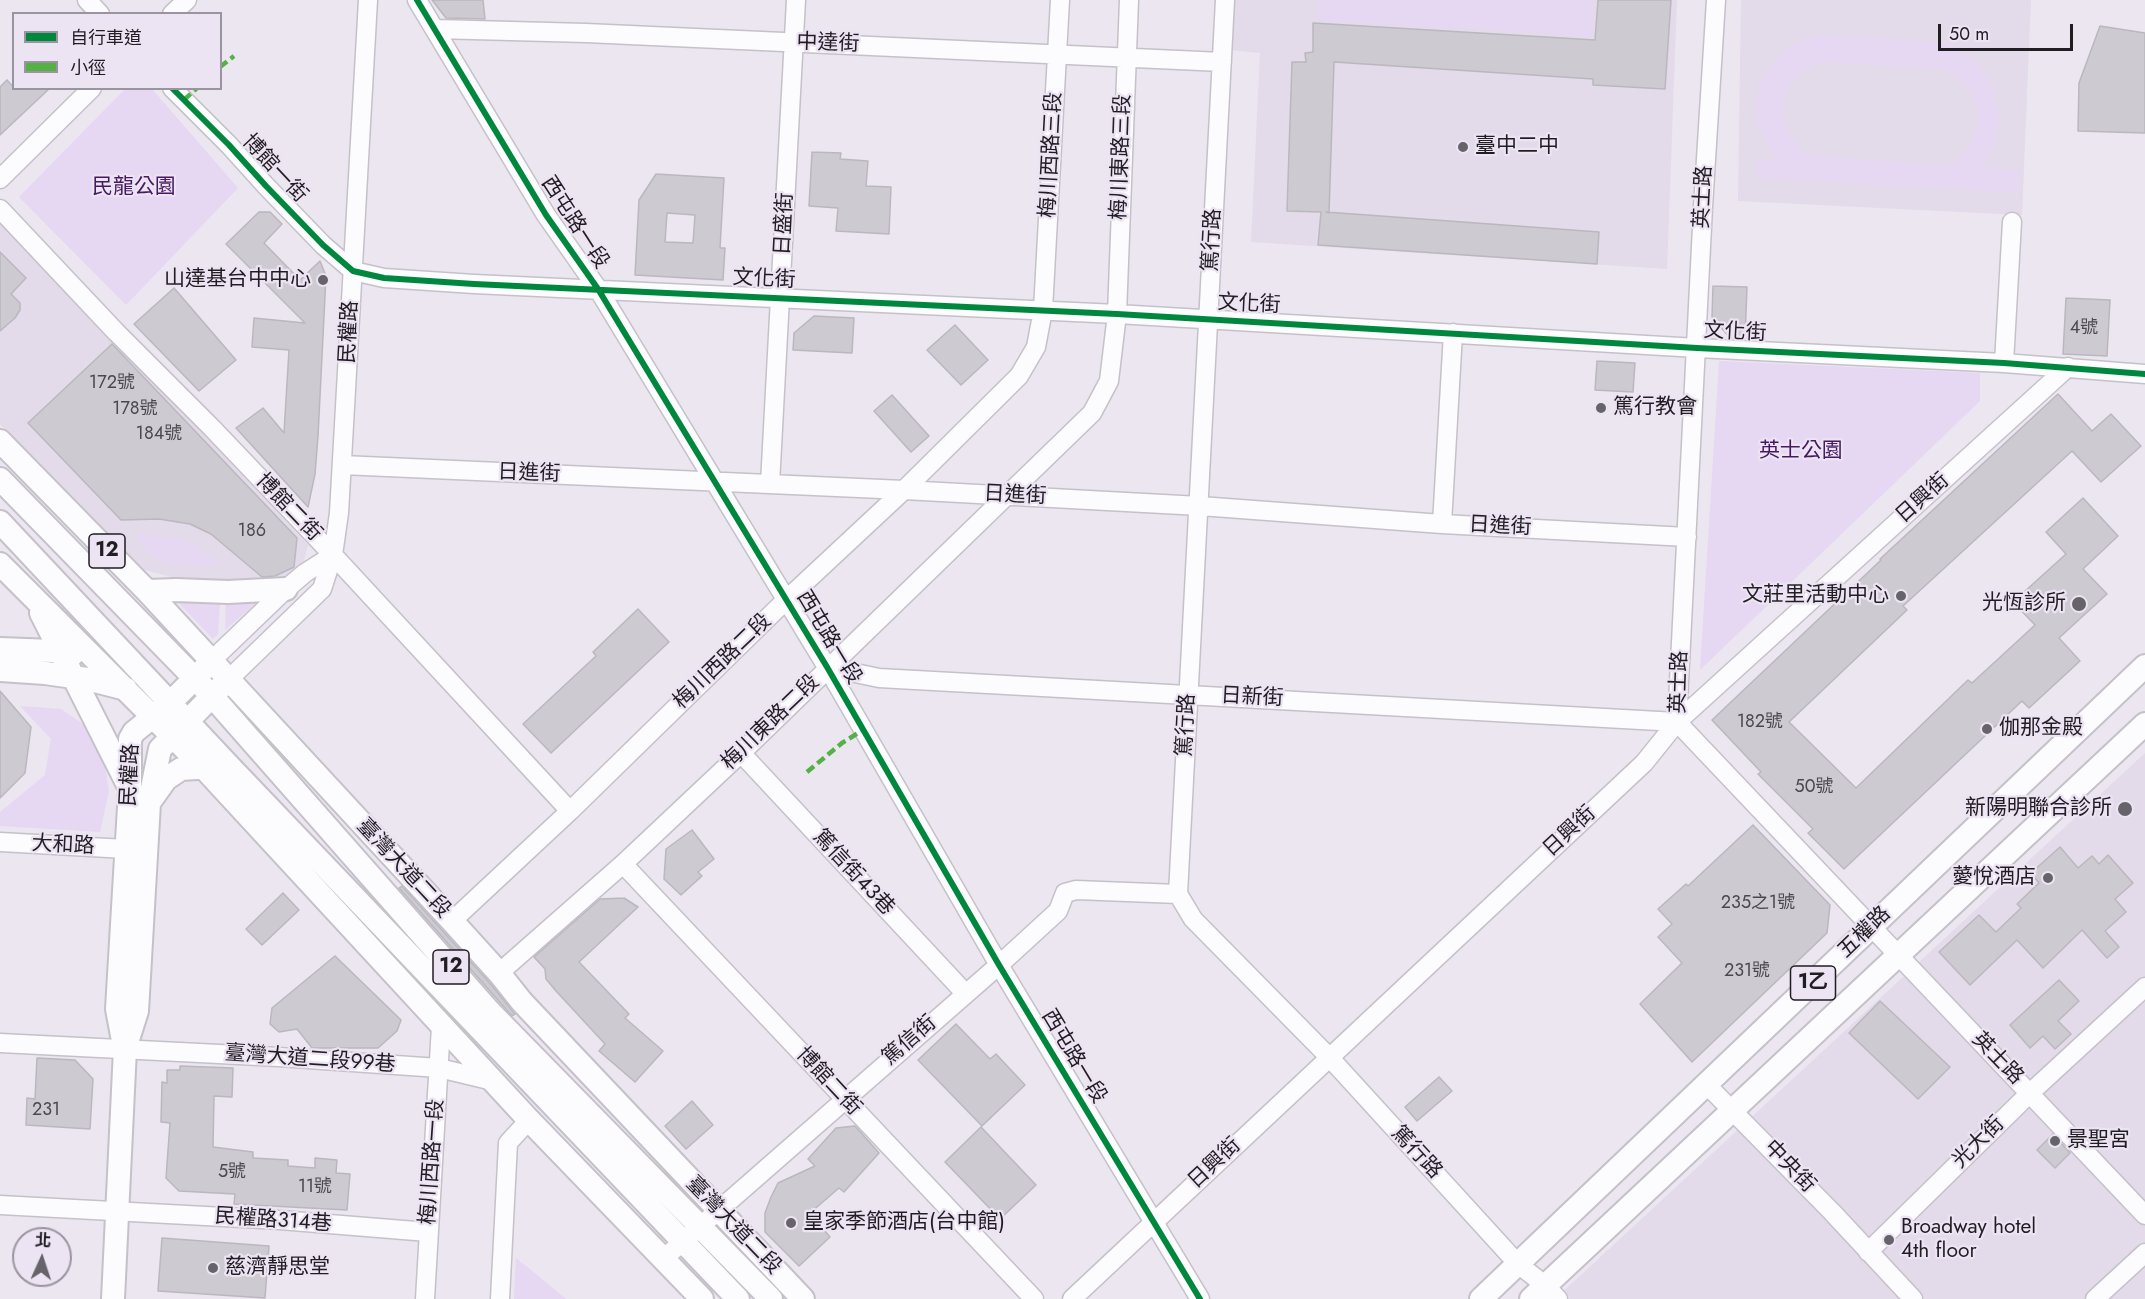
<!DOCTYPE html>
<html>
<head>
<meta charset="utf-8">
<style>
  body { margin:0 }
  #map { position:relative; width:2145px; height:1299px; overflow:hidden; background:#ebe6f0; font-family:Jost,"Noto Sans TC",sans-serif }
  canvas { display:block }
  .legend { position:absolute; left:12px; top:12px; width:210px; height:78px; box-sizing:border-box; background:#ece3f3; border:2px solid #9a94a0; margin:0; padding:8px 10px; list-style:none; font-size:18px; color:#201d23 }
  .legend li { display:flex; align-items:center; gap:12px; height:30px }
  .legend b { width:30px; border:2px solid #9a94a0 }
  .north { position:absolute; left:12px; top:1227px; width:60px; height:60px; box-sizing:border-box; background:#ece3f3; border:2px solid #9a94a0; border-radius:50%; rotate:3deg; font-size:16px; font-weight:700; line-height:24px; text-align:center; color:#201d23 }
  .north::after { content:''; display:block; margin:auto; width:21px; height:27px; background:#67636b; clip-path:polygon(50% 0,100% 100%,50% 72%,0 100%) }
  .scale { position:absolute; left:1938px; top:24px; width:135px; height:27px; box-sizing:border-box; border:3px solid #201d23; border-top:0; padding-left:8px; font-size:18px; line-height:21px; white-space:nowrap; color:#201d23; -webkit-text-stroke:4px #ece3f3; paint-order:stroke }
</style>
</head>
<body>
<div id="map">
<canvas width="2145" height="1299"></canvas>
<ul class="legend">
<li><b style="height:8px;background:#00873e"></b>自行車道</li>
<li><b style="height:8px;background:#55b145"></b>小徑</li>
</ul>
<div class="north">北</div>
<div class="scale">50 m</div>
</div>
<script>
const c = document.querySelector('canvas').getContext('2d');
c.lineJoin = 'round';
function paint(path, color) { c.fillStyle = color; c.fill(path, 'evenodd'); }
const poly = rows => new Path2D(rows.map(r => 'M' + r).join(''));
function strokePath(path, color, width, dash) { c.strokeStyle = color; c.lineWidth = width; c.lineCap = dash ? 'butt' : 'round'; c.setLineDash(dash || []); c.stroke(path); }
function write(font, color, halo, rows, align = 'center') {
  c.font = font + ' Jost,"Noto Sans TC",sans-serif'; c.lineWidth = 4.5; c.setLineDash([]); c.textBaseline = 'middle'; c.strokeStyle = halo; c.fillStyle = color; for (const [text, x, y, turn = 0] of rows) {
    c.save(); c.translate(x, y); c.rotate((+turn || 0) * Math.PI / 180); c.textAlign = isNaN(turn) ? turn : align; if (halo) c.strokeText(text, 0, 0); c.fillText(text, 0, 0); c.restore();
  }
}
paint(poly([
  [1234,0,1677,0,1667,269,1251,242,1260,53,1230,50],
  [1741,0,2031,0,2022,215,1738,201],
  [0,220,118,343,308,545,302,568,281,578,255,585,186,581,134,567,0,424],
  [2145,753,2145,1299,1555,1299]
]), '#e3daea');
paint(poly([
  [1319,0,1594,0,1592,36,1318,20],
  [1818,35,1933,42,1946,45,1969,57,1979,66,1993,87,1999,112,1997,136,1993,148,1981,168,2019,170,2018,193,1756,178,1757,159,1778,160,1770,150,1758,126,1756,99,1765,73,1782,52,1793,44],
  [1823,62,1942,69,1953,74,1970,90,1978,112,1978,124,1971,145,1957,161,1948,166,1814,156,1804,151,1790,136,1786,126,1783,116,1785,95,1796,77,1813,65],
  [126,88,152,89,238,188,126,305,19,197],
  [1719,361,1980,373,1980,401,1700,670],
  [137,534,166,537,192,543,220,564,193,567,162,561,147,552],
  [172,596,220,602,218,634,213,639],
  [262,598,225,630,226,602],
  [20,706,61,709,83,724,96,743,105,766,109,791,100,832,0,826,0,812,45,775,51,739],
  [516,1258,536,1274,566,1299,514,1299]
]), '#e6d7f2');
const building = poly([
  [432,0,483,0,485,19,446,18,432,0],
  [1598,0,1671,0,1665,89,1593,85,1593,79,1334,62,1329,213,1326,212,1599,232,1597,264,1318,245,1321,212,1287,211,1292,62,1306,62,1305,53,1313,52,1313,23,1595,40,1598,0],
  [2100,26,2145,33,2145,133,2078,131,2079,83,2100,26],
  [7,80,14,88,50,88,0,135,0,87,7,80],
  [812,152,841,153,840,159,868,161,866,186,891,187,889,234,836,231,838,208,809,206,812,152],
  [656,174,724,178,720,248,725,248,723,280,635,275,639,200,656,174],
  [667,213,695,215,693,243,665,242,667,213],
  [259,212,270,212,282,224,264,243,300,280,320,261,326,276,318,436,315,474,308,507,236,428,263,408,284,433,289,350,252,347,254,318,305,323,226,244,259,212],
  [0,252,26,278,11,294,20,303,20,310,15,318,0,331,0,252],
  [1713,286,1747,287,1745,338,1730,338,1712,317,1713,286],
  [174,288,236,360,199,391,134,324,174,288],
  [2066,298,2110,300,2107,356,2063,354,2066,298],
  [814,316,854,318,852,353,793,350,794,333,814,316],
  [955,325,988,360,961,385,927,350,955,325],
  [112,344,297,538,294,567,275,576,262,577,211,534,190,524,159,519,121,520,28,423,112,344],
  [1597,361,1635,363,1633,392,1595,390,1597,361],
  [2058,394,2092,431,2111,414,2141,446,2101,482,2072,451,1903,606,1907,610,1789,722,1856,788,1968,680,1972,683,2035,625,2013,602,2066,554,2046,532,2083,498,2118,536,2083,569,2107,594,2059,638,2080,661,2029,708,2022,701,1844,869,1808,833,1813,829,1758,774,1761,772,1712,720,1881,560,1880,559,2058,394],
  [892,395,929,436,911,452,874,411,892,395],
  [638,609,669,642,551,753,523,724,596,656,593,652,638,609],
  [0,691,31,727,25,773,0,798,0,691],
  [1753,825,1830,905,1827,933,1692,1062,1640,1004,1682,963,1658,937,1672,924,1658,909,1686,884,1688,886,1753,825],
  [692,830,714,859,698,872,702,876,681,895,664,879,666,849,692,830],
  [2060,847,2078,868,2092,856,2099,864,2108,855,2133,883,2115,899,2126,912,2105,931,2119,947,2107,958,2082,930,2043,968,2017,940,1970,985,1939,952,1979,915,1996,932,2021,908,2017,904,2039,883,2031,873,2060,847],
  [402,886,489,982,515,1014,512,1016,399,888,402,886],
  [283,893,299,910,262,945,246,929,283,893],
  [624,898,638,907,579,962,629,1014,625,1018,663,1051,635,1082,599,1051,605,1044,556,991,546,979,545,969,534,957,600,899,624,898],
  [335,956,401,1020,397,1031,378,1048,312,1048,297,1029,279,1032,270,1024,272,1008,335,956],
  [2059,980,2079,1001,2058,1021,2071,1034,2055,1049,2043,1036,2030,1048,2010,1025,2059,980],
  [1880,1001,1950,1067,1918,1099,1849,1033,1880,1001],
  [956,1024,990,1059,996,1054,1025,1085,982,1126,918,1060,956,1024],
  [37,1058,75,1060,93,1079,90,1129,26,1125,27,1098,35,1099,37,1058],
  [180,1066,233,1068,232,1097,214,1096,213,1147,253,1152,253,1158,288,1160,288,1166,315,1168,315,1158,337,1160,336,1173,350,1174,347,1210,234,1204,235,1194,179,1191,166,1178,170,1123,161,1122,162,1082,167,1083,167,1070,180,1070,180,1066],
  [1439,1077,1452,1091,1417,1121,1405,1107,1439,1077],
  [692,1101,713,1125,686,1149,665,1126,692,1101],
  [855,1126,879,1153,844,1192,839,1188,810,1213,830,1237,799,1266,765,1232,765,1213,771,1197,778,1183,815,1166,808,1159,836,1128,855,1126],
  [981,1127,1036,1185,1000,1219,945,1162,981,1127],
  [2053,1134,2070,1153,2055,1168,2037,1150,2053,1134],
  [162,1238,269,1246,265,1298,158,1291,162,1238]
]);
paint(building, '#cecad1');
strokePath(building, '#bbb7be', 1.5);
const minor = poly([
  [87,0,100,14],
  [417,0,546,215,598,289,827,667,999,965,1200,1299],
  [1225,0,1178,894,1193,919,1330,1058,1518,1264,1546,1286,1558,1299],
  [1716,0,1703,207,1677,722,2145,1215],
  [172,14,187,0],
  [435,29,586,33,1222,62],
  [172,88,229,145,266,186,323,245,353,271,384,278,474,284,1117,314,1697,348,2004,363,2145,374],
  [0,179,92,88],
  [0,209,116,332,212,428,333,555,570,811],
  [2004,363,2012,222],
  [342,465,904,490,1200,506,1442,524,1687,537],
  [770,484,796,0],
  [1442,524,1453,333],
  [211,661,286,589,305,573,333,555],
  [827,667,879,678,1677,722],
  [228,680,322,589,333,555,339,513,368,0],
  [741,753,965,993],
  [0,842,126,849],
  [623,864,1034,1299],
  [452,921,570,811,786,600,904,490,1019,376,1036,347,1043,310,1060,0],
  [499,973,623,864,741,753,1092,413,1109,381,1117,314,1129,0],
  [0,1043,279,1057,439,1068,493,1081],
  [1706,1084,1832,1212,1913,1299],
  [0,1205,280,1220,428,1232],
  [1868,1252,2030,1093,2145,987],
  [663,1259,999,965,1058,911,1065,893,1076,890,1178,894],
  [425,1299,441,1026],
  [500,1299,508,1143,529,1120],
  [1072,1299,1644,763,1677,722,2068,367],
  [2095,1299,2145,1253]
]);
const major = poly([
  [0,441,147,591,452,921,499,973,522,1002,803,1299],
  [0,479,212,696,490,1012,771,1299],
  [0,522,232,769,738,1299],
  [0,564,203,767,529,1120,702,1299],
  [147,591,176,590,228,592,286,589],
  [41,613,128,785],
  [0,649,53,651,72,655],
  [0,670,45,673,87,679,126,689],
  [151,800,166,779,181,769,213,767],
  [124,1046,117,1009,130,790,130,739,134,732,170,703,204,669],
  [113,1299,125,1049,137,1011,149,803,160,749,222,686],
  [1481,1299,2145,666],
  [1531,1299,2145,724]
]);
strokePath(minor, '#c5c1c9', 21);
strokePath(major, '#c5c1c9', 26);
strokePath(minor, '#fcfbfd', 18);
strokePath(major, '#fcfbfd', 22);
strokePath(poly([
  [220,67,234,56],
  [184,100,197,88],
  [807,772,842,743,863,730]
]), '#55b145', 4.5, [9, 4.5]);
strokePath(poly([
  [417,0,546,215,598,289,827,667,999,965,1200,1299],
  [172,88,229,145,266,186,323,245,353,271,384,278,474,284,1117,314,1697,348,2004,363,2145,374]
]), '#00873e', 6);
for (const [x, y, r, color] of [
  [1463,147,6,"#67636b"],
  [323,280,6,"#67636b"],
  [1601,408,6,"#67636b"],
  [1901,596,6,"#67636b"],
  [2079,604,8,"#67636b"],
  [1987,729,6,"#67636b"],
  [2125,809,8,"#67636b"],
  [2048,878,6,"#67636b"],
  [2055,1141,6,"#67636b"],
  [791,1223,6,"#67636b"],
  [1889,1240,6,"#67636b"],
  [213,1268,6,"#67636b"]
]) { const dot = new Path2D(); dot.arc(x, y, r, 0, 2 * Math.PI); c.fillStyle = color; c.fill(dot); strokePath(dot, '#ece3f3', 2); }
write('18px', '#4c484e', null, [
  ["4號",2084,329],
  ["172號",112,384],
  ["178號",135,410],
  ["184號",159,435],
  ["186",252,532],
  ["182號",1760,723],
  ["50號",1814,788],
  ["235之1號",1758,904],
  ["231號",1747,972],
  ["231",46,1111],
  ["5號",232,1173],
  ["11號",315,1188]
]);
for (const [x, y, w] of [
  [107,551,36],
  [451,967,36],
  [1813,983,45]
]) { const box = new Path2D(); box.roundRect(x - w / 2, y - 17, w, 34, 4.5); c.fillStyle = '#ece3f3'; c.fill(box); strokePath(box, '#201d23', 1.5); }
write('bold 20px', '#201d23', null, [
  ["12",107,551],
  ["12",451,967],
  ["1乙",1813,983]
]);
write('21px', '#201d23', '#ece3f3', [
  ["中達街",828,44,2],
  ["梅川西路三段",1052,155,-87],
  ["梅川東路三段",1122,157,-88],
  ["博館一街",274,169,47],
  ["英士路",1704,197,-87],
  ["西屯路一段",574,223,57],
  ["日盛街",785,224,-87],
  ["篤行路",1213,240,-87],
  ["文化街",764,280,3],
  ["文化街",1249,305,3],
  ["民權路",350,332,-87],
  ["文化街",1735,333,3],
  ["日進街",529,474,2],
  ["日進街",1015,496,3],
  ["日興街",1923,499,-42],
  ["博館二街",288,508,46],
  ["日進街",1500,527,3],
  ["西屯路一段",828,638,59],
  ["梅川西路二段",723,662,-44],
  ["英士路",1680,682,-88],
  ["日新街",1252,698,3],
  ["梅川東路二段",771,723,-44],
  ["篤行路",1187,725,-87],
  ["民權路",131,775,-87],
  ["日興街",1570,832,-43],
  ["大和路",63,846,3],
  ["臺灣大道二段",403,869,47],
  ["篤信街43巷",853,873,47],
  ["五權路",1865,933,-44],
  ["篤信街",910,1041,-41],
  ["西屯路一段",1073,1057,59],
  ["英士路",1997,1059,46],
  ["臺灣大道二段99巷",310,1060,4],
  ["博館二街",828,1082,47],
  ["光大街",1979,1143,-45],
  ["篤行路",1416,1153,47],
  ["梅川西路一段",433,1162,-86],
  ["日興街",1215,1164,-43],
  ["中央街",1789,1167,46],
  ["民權路314巷",273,1221,4],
  ["臺灣大道二段",733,1226,46]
]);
write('21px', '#201d23', '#ece3f3', [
  ["臺中二中",1475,147],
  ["山達基台中中心",311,280,"right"],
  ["篤行教會",1613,408],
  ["文莊里活動中心",1889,596,"right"],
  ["光恆診所",2066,604,"right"],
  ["伽那金殿",1999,729],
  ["新陽明聯合診所",2112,809,"right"],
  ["薆悅酒店",2036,878,"right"],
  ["景聖宮",2067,1141],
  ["皇家季節酒店(台中館)",803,1223],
  ["Broadway hotel",1901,1228],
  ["4th floor",1901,1252],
  ["慈濟靜思堂",225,1268]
], 'left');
write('21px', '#46185f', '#ece3f3', [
  ["民龍公園",134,188],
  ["英士公園",1801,452]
]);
</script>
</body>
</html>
